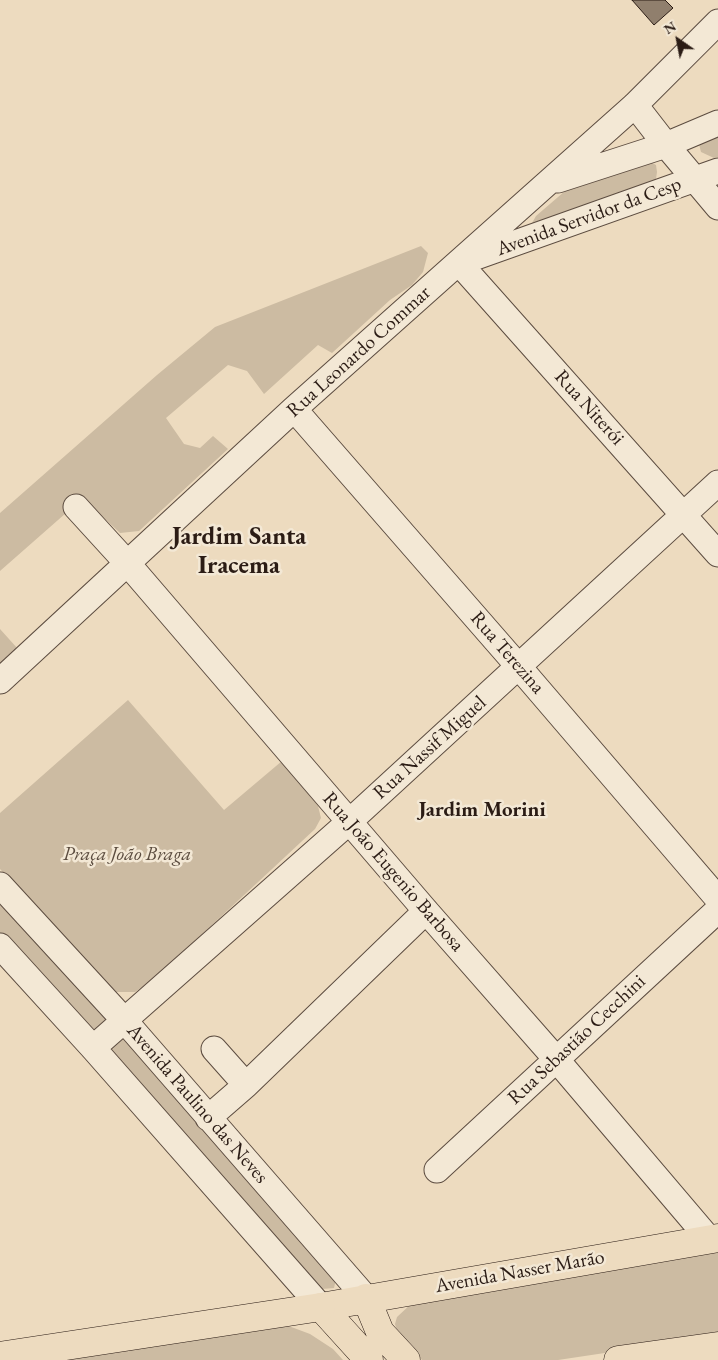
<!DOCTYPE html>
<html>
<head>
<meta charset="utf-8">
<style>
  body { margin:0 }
  #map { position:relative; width:718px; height:1360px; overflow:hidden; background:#eddbbf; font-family:"EB Garamond",serif }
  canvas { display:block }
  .north { position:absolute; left:653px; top:15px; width:50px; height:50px; -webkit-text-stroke:4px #f3e8d5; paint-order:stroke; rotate:327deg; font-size:14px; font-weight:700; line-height:20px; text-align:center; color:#2b1c15 }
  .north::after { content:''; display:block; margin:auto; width:18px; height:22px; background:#2b1c15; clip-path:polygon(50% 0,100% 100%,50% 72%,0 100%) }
</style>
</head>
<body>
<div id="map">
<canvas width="718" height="1360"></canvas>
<div class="north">N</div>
</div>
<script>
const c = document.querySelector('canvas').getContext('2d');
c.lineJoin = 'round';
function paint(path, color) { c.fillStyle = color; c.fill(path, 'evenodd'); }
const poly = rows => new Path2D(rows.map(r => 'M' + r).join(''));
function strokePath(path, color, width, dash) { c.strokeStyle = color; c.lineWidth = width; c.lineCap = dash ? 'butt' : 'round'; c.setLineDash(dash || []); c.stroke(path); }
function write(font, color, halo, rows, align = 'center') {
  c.font = font + ' "EB Garamond",serif'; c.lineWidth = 5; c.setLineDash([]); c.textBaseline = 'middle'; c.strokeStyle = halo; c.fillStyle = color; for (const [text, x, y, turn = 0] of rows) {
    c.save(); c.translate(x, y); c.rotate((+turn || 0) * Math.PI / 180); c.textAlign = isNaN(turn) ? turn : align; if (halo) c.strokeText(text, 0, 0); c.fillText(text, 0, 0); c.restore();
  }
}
paint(poly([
  [718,128,718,157,714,158,701,152,699,144],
  [649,161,656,165,657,172,656,179,650,186,539,228,532,223,536,216,565,191],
  [421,246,428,253,423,272,412,285,390,300,332,353,318,345,264,394,247,371,228,365,166,418,184,444,200,448,213,436,228,449,139,531,120,533,81,496,66,513,0,571,0,513,157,375,215,327],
  [0,629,18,649,0,665],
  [128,700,224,810,282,761,318,806,321,818,315,829,155,978,135,992,112,992,0,869,0,813],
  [0,896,104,1006,107,1021,99,1030,87,1029,0,933],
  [117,1035,129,1036,337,1275,334,1288,322,1289,108,1054],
  [718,1251,718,1336,558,1360,422,1360,398,1335,395,1324,397,1317,412,1303],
  [278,1322,310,1334,333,1349,343,1360,28,1360]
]), '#ccbba2');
const building = poly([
  [632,0,665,0,673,8,654,25,632,0]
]);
paint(building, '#907f6d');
strokePath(building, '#2b1c15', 1);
const minor = poly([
  [635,105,666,145,718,207],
  [718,171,459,263,718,554],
  [558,180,666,145,718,123],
  [294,409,519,667,718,899],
  [76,507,128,564,426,911,556,1059,709,1239],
  [0,681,294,409,635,105,718,22],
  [0,885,124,1020,366,1298],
  [0,946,93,1048,321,1307],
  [93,1048,349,822,718,483],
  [214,1049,246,1085],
  [208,1118,246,1085,426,911],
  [437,1170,718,910]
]);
const major = poly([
  [366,1298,380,1332,406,1360],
  [321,1307,718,1238],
  [321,1307,369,1360]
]);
const highway = poly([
  [0,1356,321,1307],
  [618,1360,718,1346]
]);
strokePath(minor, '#5c4c40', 27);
strokePath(major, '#2b1c15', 29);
strokePath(highway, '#2b1c15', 29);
strokePath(minor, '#f3e8d5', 25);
strokePath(major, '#eddbbf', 28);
strokePath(highway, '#eddbbf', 28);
write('20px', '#2b1c15', '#f3e8d5', [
  ["Avenida Servidor da Cesp",589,217,-20],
  ["Rua Leonardo Commar",359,352,-42],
  ["Rua Niterói",589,408,48],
  ["Rua Terezina",507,653,49],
  ["Rua Nassif Miguel",430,748,-42],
  ["Rua João Eugenio Barbosa",393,872,49],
  ["Rua Sebastião Cecchini",577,1040,-43],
  ["Avenida Paulino das Neves",197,1104,49],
  ["Avenida Nasser Marão",520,1272,-10]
]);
write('italic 20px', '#5b4c3f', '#f3e8d5', [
  ["Praça João Braga",127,855]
]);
write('bold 21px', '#2b1c15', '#f3e8d5', [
  ["Jardim Morini",482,810]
]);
write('bold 25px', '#2b1c15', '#f3e8d5', [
  ["Jardim Santa",239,537],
  ["Iracema",239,566]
]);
</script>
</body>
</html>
